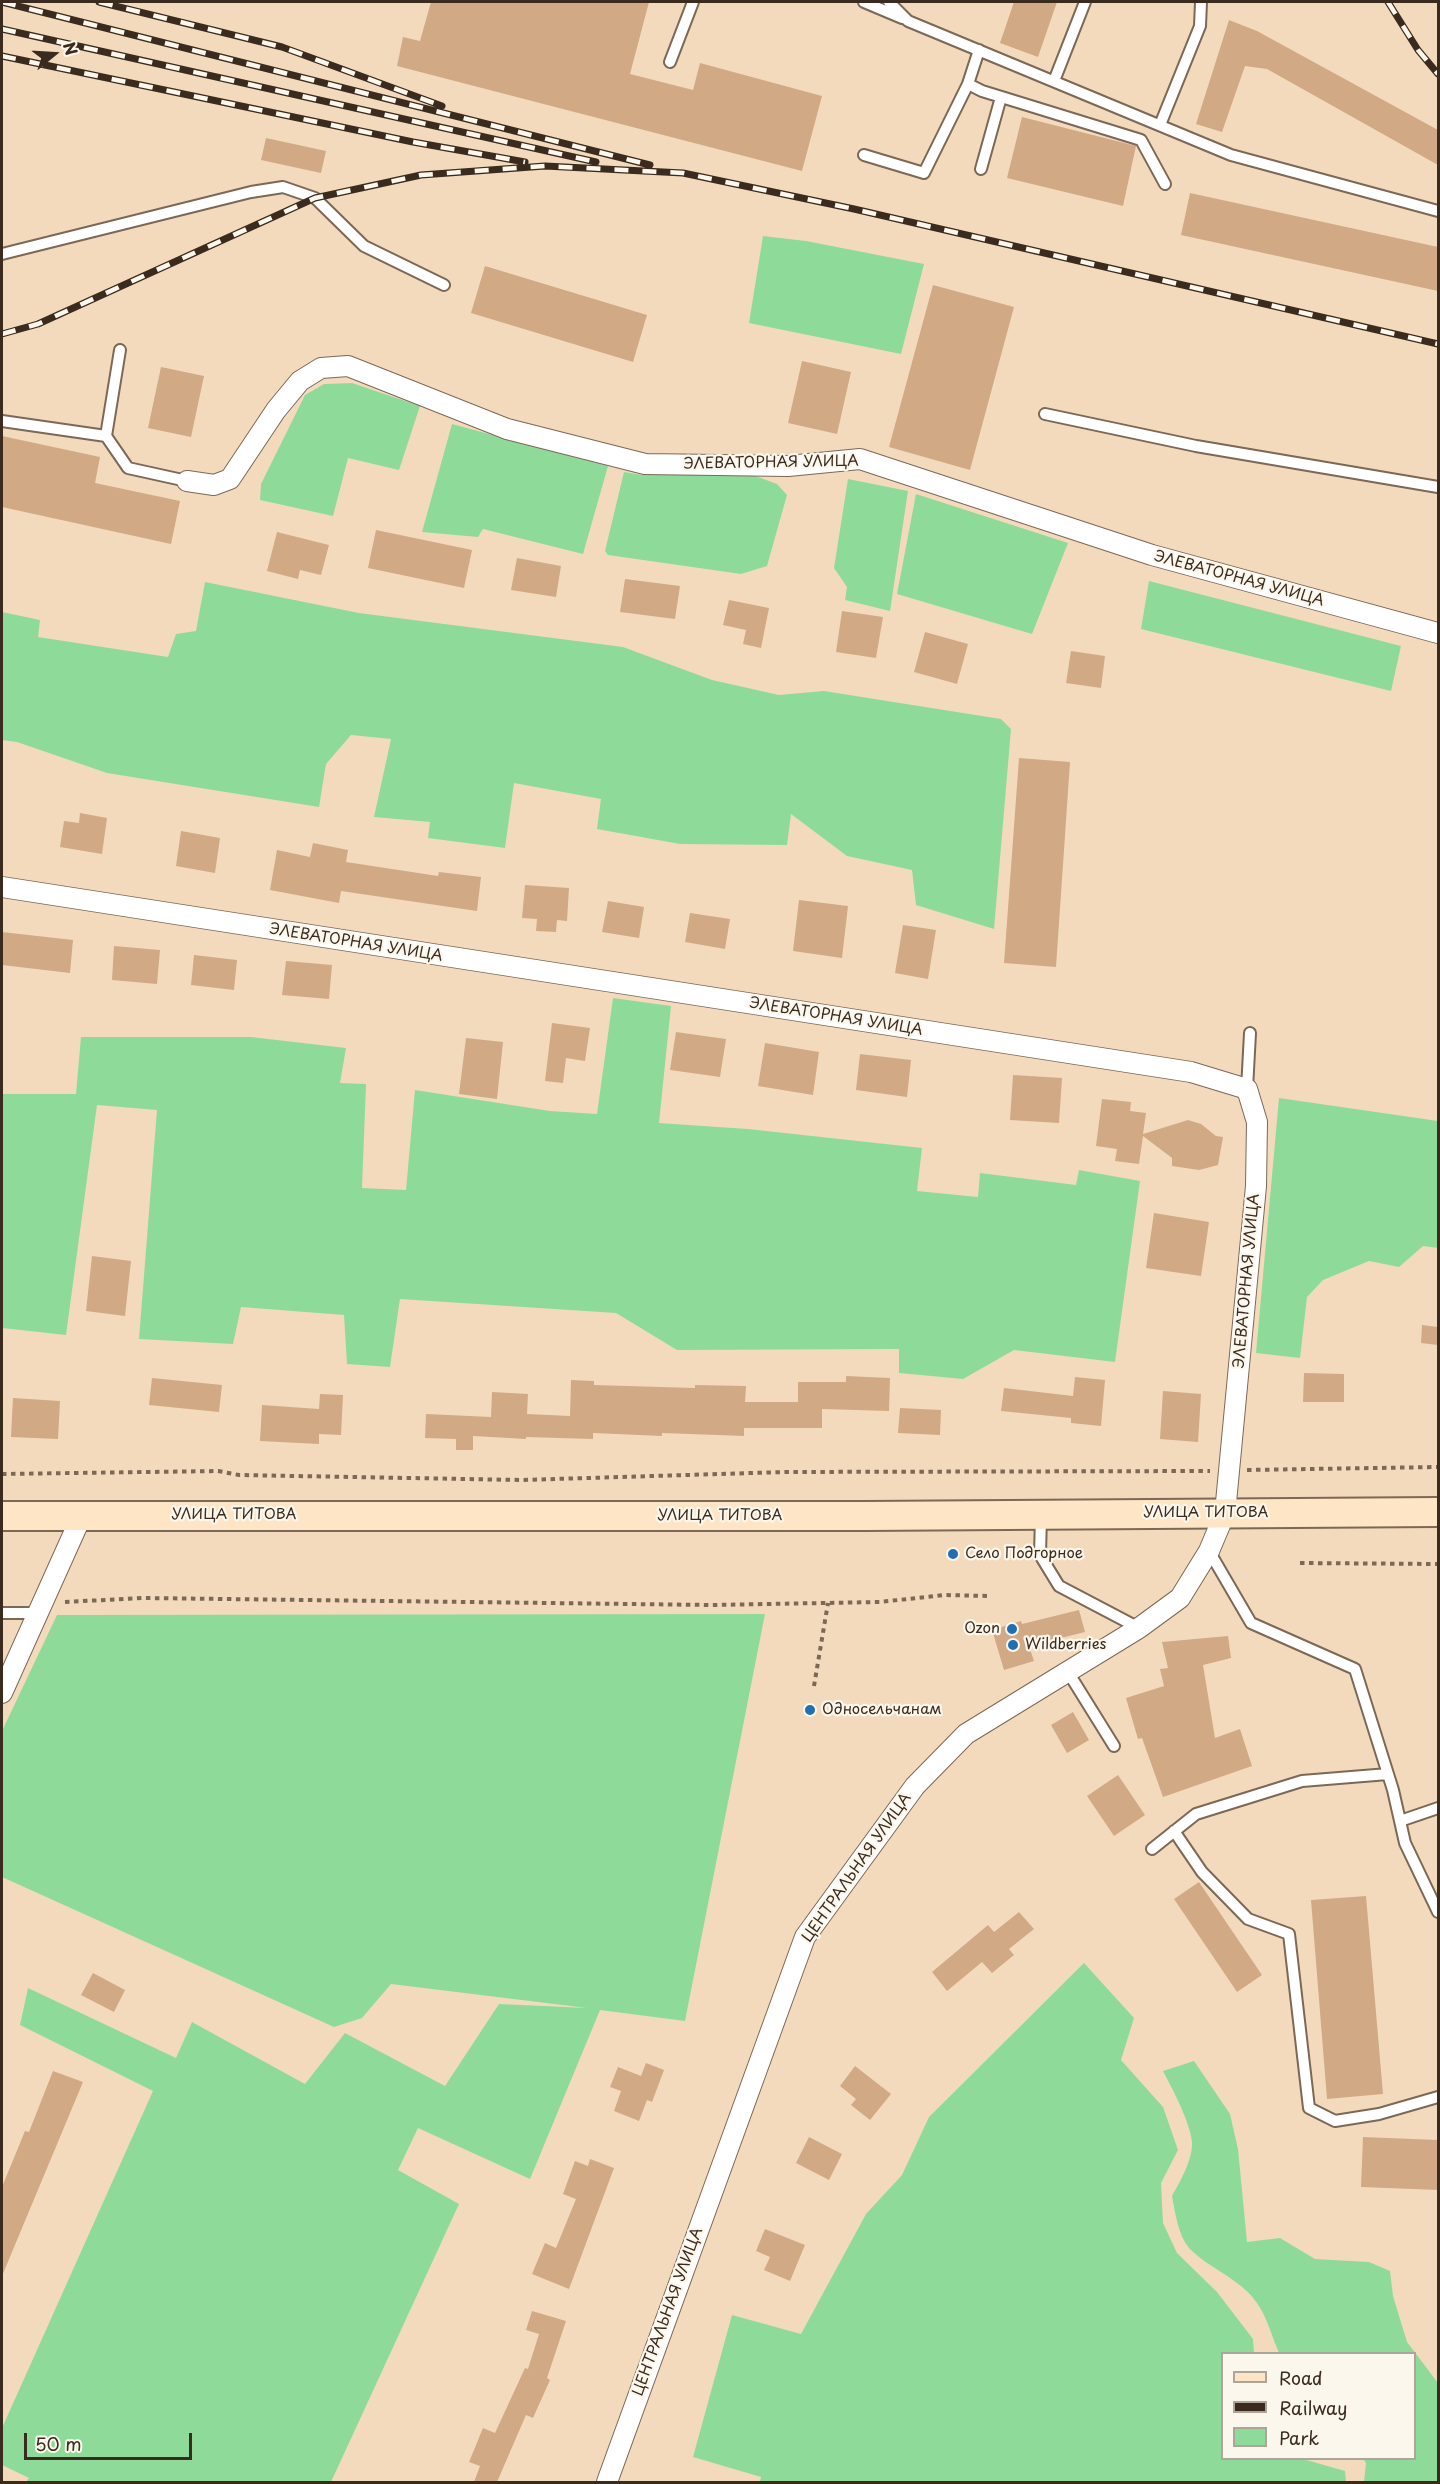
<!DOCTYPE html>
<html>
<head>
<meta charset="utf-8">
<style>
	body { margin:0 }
	#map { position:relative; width:1440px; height:2484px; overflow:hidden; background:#f4dabd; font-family:"Playpen Sans",sans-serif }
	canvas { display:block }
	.frame { position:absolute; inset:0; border:3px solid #3b2a1e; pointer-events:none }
	.legend { position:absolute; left:1221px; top:2352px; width:195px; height:108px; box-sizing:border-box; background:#fbf7ec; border:2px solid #aea59a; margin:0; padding:8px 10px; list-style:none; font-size:18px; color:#3b2a1e }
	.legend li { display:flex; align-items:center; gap:12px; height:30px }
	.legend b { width:30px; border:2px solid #aea59a }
	.north { position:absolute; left:24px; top:24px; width:60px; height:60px; -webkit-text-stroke:4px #fbf7ec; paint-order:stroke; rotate:72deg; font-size:16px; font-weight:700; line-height:24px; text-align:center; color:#3b2a1e }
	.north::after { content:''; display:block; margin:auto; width:21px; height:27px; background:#3b2a1e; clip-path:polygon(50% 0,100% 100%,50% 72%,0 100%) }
	.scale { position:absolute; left:24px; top:2433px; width:168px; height:27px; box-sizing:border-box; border:3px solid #3b2a1e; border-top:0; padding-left:8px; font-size:18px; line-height:21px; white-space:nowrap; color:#3b2a1e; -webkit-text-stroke:4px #fbf7ec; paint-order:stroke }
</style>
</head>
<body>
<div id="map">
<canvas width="1440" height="2484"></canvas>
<div class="frame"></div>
<ul class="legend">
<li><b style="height:8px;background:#fde5c5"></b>Road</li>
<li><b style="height:8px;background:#3b2a1e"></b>Railway</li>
<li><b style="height:16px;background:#8edb99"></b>Park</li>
</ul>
<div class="north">N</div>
<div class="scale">50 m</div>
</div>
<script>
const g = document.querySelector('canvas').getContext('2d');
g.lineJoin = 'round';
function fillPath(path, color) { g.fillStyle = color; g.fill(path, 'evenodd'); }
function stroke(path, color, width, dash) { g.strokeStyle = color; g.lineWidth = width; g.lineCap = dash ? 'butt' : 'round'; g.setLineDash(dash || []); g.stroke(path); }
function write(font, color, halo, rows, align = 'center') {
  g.font = font + ' "Playpen Sans",sans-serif'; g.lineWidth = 4.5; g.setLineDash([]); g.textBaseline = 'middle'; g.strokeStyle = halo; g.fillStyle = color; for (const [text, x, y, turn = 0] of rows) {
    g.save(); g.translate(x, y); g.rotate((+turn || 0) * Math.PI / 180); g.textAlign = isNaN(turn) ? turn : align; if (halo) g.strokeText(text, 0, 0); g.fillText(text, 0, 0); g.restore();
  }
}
fillPath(new Path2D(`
	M763 236 806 241 924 264 901 354 749 323Z
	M352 383 420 406 399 470 348 458 333 516 260 500 261 484 305 395 324 384Z
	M452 424 608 466 583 554 483 529 478 537 422 532Z
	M624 472 642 475 750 474 777 484 787 495 767 566 741 574 608 555 605 551Z
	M848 479 908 491 890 611 845 600 847 587 834 568Z
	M916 494 1068 543 1032 634 897 594Z
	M1149 581 1401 646 1391 691 1141 629Z
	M205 582 359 613 623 647 712 680 779 695 824 691 1001 719 1011 729 994 929 916 905 912 870 847 856 791 814 787 845 680 844 597 829 601 799 514 783 505 848 428 838 430 822 374 817 391 739 351 735 326 764 319 807 107 773 17 742 2 740V612L40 620 38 637 168 657 176 634 196 631Z
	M613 998 671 1006 659 1123 748 1129 922 1148 917 1191 978 1197 980 1173 1076 1185 1079 1170 1140 1181 1115 1362 1014 1350 963 1379 899 1373V1349L677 1350 616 1313 400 1299 390 1367 347 1364 344 1315 241 1307 233 1344 139 1339 157 1110 97 1105 66 1335 2 1328V1094H76L81 1037H251L346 1048 340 1083 366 1084 362 1188 406 1190 415 1090 550 1111 597 1114Z
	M1279 1098 1438 1121V1248L1423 1246 1399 1267 1369 1261 1323 1280 1307 1297 1300 1358 1256 1353Z
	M765 1614 685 2021 600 2010 530 2179 418 2128 398 2170 459 2204 331 2482H26L29 2478 2 2465V2428L153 2091 20 2025 28 1988 176 2058 192 2022 305 2084 345 2033 445 2086 499 2004 587 2008 391 1984 362 2018 334 2027 2 1877V1731L57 1615Z
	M1084 1963 1134 2018 1121 2060 1163 2107 1178 2150 1161 2183 1163 2223 1177 2253 1217 2292 1253 2339 1254 2353 1222 2354V2458L1303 2459 1345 2471 1346 2482H760L761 2477 693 2457 732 2315 801 2334 866 2214 902 2175 929 2117Z
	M1194 2061 1230 2114 1238 2149 1247 2242 1280 2238 1315 2259 1369 2262 1390 2271 1393 2296 1407 2342 1438 2383V2482H1364L1366 2463 1363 2459 1414 2458V2354L1279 2353C1272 2337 1267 2317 1257 2303 1240 2278 1209 2269 1189 2248 1178 2235 1175 2212 1172 2196 1180 2182 1193 2159 1192 2142 1190 2122 1173 2090 1163 2071Z`), '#8edb99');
fillPath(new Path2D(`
	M431 2H649L630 74 693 90 700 63 822 96 802 171 397 66 403 37 420 41Z
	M1014 2H1057L1038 57 1000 43Z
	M1229 20 1257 31 1438 130V165L1267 69 1245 66 1222 132 1196 124Z
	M1022 117 1136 146 1123 206 1007 178Z
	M266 138 326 151 321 173 261 160Z
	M1190 193 1438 247V291L1181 235Z
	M485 266 647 315 633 362 471 313Z
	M933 285 1014 307 970 470 889 447Z
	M802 361 851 372 837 434 788 423Z
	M161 367 204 376 191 437 148 428Z
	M2 436 100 457 95 483 180 501 171 544 2 507Z
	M376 530 472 550 464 588 368 568Z
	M277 532 329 545 321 575 300 570 298 579 267 571Z
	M517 558 561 566 556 597 511 590Z
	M625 579 680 586 675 619 620 612Z
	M729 600 769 608 761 648 743 644 746 630 723 625Z
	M842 611 883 617 876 658 836 652Z
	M925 632 968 644 957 684 914 672Z
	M1071 651 1105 656 1101 688 1066 683Z
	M1019 758 1070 762 1056 967 1004 963Z
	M80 813 107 818 102 854 60 847 64 821 79 823Z
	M181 831 220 838 215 873 176 866Z
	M313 843 348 850 346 862 438 876 439 872 481 877 477 911 341 891 339 903 270 890 277 850 310 857Z
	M525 885 569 888 567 921 557 920 556 932 536 931 537 919 522 918Z
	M799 900 848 906 842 958 793 951Z
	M608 901 644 907 639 938 602 932Z
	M690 913 730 919 725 949 685 942Z
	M903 925 936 930 928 979 895 973Z
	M2 932 73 940 70 973 2 965Z
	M114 946 160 950 157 984 112 980Z
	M194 955 237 960 234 990 191 985Z
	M286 961 332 965 329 999 282 995Z
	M552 1023 590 1028 585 1061 566 1058 563 1083 545 1081Z
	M676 1032 726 1039 720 1077 670 1070Z
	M466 1038 503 1042 497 1099 459 1094Z
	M765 1043 819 1052 813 1095 758 1086Z
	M860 1054 911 1060 907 1097 856 1090Z
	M1013 1075 1062 1078 1059 1123 1010 1120Z
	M1102 1099 1131 1102 1130 1111 1146 1113 1143 1134 1188 1120 1201 1124 1216 1136 1223 1137 1218 1165 1199 1170 1172 1166V1158L1143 1136 1139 1164 1115 1161 1117 1149 1096 1146Z
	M1154 1213 1209 1222 1201 1276 1146 1268Z
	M92 1256 131 1261 125 1316 86 1311Z
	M1422 1325 1438 1327V1345L1421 1343Z
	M1304 1373 1344 1374V1402H1303Z
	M846 1376 890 1378 889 1411 822 1409V1428H744V1436L662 1433V1436L593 1433V1439L526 1437V1439L473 1436V1450H456V1439L425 1438 426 1414 491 1417 492 1392 528 1394 527 1414 570 1416 571 1380 594 1381V1385L695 1388V1385L746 1386 745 1402H798V1382H846Z
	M1075 1377 1105 1380 1101 1426 1071 1423V1418L1001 1411 1004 1388 1073 1396Z
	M152 1378 222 1385 219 1412 149 1405Z
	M1163 1391 1201 1394 1198 1442 1160 1439Z
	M320 1394 343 1395 341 1435 319 1434V1444L260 1441 262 1405 319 1409Z
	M13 1398 60 1401 58 1439 11 1437Z
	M900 1408 941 1410 940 1435 898 1433Z
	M1079 1610 1085 1632 1029 1646 1034 1661 1004 1670 992 1630 1021 1621 1022 1624Z
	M1228 1636 1231 1658 1203 1665 1215 1738 1240 1729 1252 1766 1163 1797 1142 1738 1138 1739 1126 1698 1164 1686 1160 1669 1168 1668 1162 1642Z
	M1073 1712 1089 1740 1067 1753 1051 1725Z
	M1118 1775 1145 1815 1114 1836 1087 1796Z
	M1199 1882 1262 1975 1237 1992 1174 1899Z
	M1366 1896 1383 2094 1327 2099 1311 1900Z
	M1019 1912 1034 1929 1009 1949 1014 1955 992 1973 982 1962 947 1991 932 1972 988 1925 994 1932Z
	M93 1973 125 1990 114 2012 81 1995Z
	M646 2063 664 2070 652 2102 647 2100 639 2121 614 2111 621 2091 610 2087 618 2067 641 2076Z
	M855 2066 891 2094 870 2120 851 2105 856 2099 840 2086Z
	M53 2071 83 2082 2 2276V2187L25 2131 29 2132Z
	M809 2137 842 2154 829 2180 796 2163Z
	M1363 2137 1438 2140V2190L1361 2187Z
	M590 2159 614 2168 569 2289 532 2274 545 2243 556 2248 576 2199 563 2194 575 2161 588 2166Z
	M765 2229 805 2245 790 2281 764 2270 770 2257 756 2251Z
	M532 2311 566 2321 547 2378 550 2380 533 2418 526 2415 497 2482H474L480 2466 469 2462 483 2428 495 2433 525 2368 528 2369 539 2334 526 2330Z`), '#d1a985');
const lane = new Path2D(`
	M864 2 902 18
	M889 2 908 21 1231 155 1438 211
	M979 50 968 84 982 91 1141 140 1165 184
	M670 62 693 2
	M1054 81 1085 2
	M1160 125 1200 26 1201 2
	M864 155 924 173 968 84
	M981 169 1001 97
	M2 254 251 192 283 187 315 198 364 246 444 285
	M1045 414 1196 446 1438 487
	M2 421 106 436 128 468 187 481
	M106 436 120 350
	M1247 1089 1250 1033
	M1041 1515 1040 1555 1059 1586 1139 1628
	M1209 1551 1251 1623 1355 1669 1393 1790 1405 1843 1438 1912
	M2 1613H38
	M1068 1672 1114 1746
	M1400 1821 1438 1808
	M1174 1831 1202 1872 1248 1919 1289 1934 1309 2108 1335 2121 1379 2114 1438 2097
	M1152 1849 1196 1814 1302 1781 1388 1774`);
const street = new Path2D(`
	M187 481 214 485 230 479 276 410 300 381 321 368 348 366 507 429 645 464 788 466 860 459 1152 555 1438 633
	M2 887 1191 1072 1247 1089 1257 1122 1256 1186 1225 1513 1209 1551 1180 1598 1139 1628 966 1734 915 1786 805 1937 607 2482
	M2 1693 82 1515`);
const secondary = new Path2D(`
	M2 1516H865L1438 1512`);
stroke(lane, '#7c6856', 14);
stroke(street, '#7c6856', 22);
stroke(secondary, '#7c6856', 32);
stroke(new Path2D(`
	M1247 1470 1438 1467
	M2 1474 218 1471 239 1475 522 1480 785 1472 1210 1471
	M1300 1563 1438 1564
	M65 1602 143 1598 711 1605 880 1602 944 1595 988 1596
	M814 1686 828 1603`), '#7c6856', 4, [4.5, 4.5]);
stroke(lane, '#fff', 10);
stroke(street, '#fff', 20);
stroke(secondary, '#fde5c5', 28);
const rail = new Path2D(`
	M2 2 650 165
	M99 2 282 47 442 106
	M1388 2 1418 50 1438 74
	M2 29 596 162
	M2 56 413 142 525 162
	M2 334 38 324 315 198 421 175 545 166 683 173 854 209 1438 344`);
stroke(rail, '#3b2a1e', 7);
stroke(rail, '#fbf7ec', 4.5, [14]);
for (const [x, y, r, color] of [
	[953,1554,6,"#1f6fb2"],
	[1012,1629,6,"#1f6fb2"],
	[1013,1645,6,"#1f6fb2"],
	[810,1710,6,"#1f6fb2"]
]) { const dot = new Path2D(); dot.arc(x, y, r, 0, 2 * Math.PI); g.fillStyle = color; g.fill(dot); stroke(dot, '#fbf7ec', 2); }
write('15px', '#3b2a1e', '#fbf7ec', [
	["ЭЛЕВАТОРНАЯ УЛИЦА",771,463,-1],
	["ЭЛЕВАТОРНАЯ УЛИЦА",1239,579,15],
	["ЭЛЕВАТОРНАЯ УЛИЦА",356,943,9],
	["ЭЛЕВАТОРНАЯ УЛИЦА",836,1017,9],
	["ЭЛЕВАТОРНАЯ УЛИЦА",1247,1281,-85],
	["УЛИЦА ТИТОВА",1206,1513],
	["УЛИЦА ТИТОВА",234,1515],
	["УЛИЦА ТИТОВА",720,1516],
	["ЦЕНТРАЛЬНАЯ УЛИЦА",857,1868,-55],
	["ЦЕНТРАЛЬНАЯ УЛИЦА",668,2312,-70]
]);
write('15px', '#3b2a1e', '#fbf7ec', [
	["Село Подгорное",965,1554],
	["Ozon",1000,1629,"right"],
	["Wildberries",1025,1645],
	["Односельчанам",822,1710]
], 'left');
</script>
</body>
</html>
